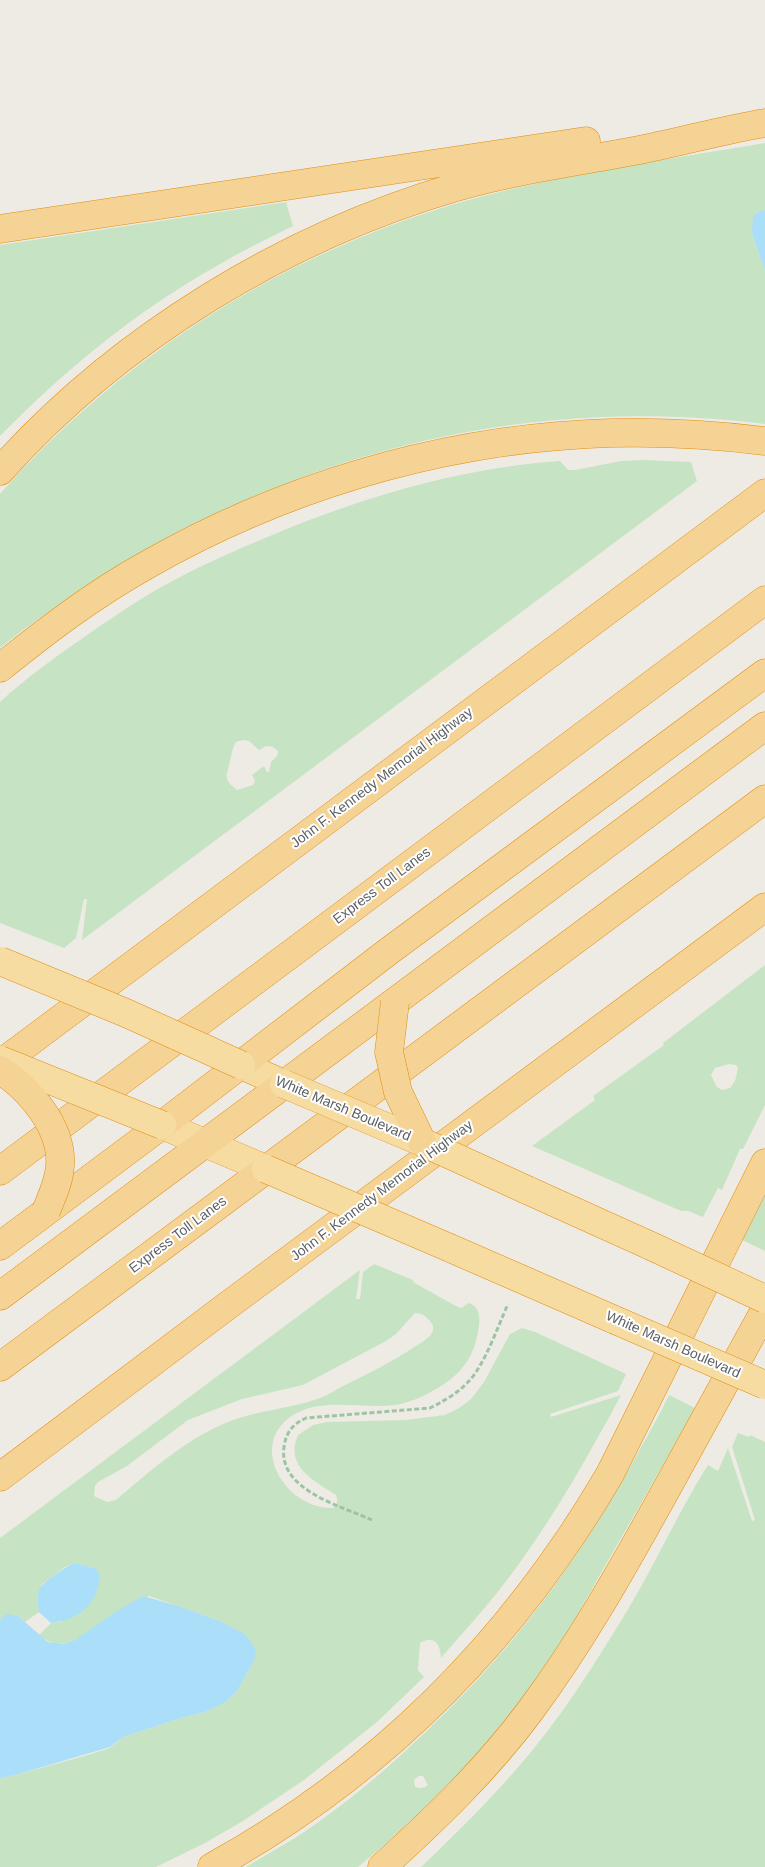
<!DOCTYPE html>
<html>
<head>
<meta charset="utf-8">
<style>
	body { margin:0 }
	canvas { display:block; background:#eeebe5 }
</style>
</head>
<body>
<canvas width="765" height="1867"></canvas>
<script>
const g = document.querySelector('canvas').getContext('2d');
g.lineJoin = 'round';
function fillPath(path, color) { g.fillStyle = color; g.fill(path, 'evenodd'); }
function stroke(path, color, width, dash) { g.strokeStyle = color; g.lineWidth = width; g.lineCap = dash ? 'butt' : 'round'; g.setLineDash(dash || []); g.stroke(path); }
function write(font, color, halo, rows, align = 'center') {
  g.font = font + ' Helvetica,sans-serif'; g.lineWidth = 4; g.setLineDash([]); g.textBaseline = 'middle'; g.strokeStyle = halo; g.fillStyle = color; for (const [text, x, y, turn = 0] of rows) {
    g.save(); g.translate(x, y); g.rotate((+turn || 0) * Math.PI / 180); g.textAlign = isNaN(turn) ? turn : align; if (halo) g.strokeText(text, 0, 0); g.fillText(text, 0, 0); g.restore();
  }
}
fillPath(new Path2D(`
	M765 143V210L760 211 752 233 765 271V424C484 389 221 475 0 648V494C126 352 292 248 476 198 570 173 669 159 765 143Z
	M286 202 293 226C267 239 240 252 215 267 135 312 64 371 0 436V245Z
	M644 460 691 462 697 481 82 940 87 899H84L76 938 64 948 0 923V702C27 677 57 656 87 635 106 622 126 608 146 596 182 574 220 557 258 541 353 500 456 468 560 461L568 470H575L621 461ZM243 740 249 741 259 750 266 746 273 747 278 751 277 756 271 762 269 772H267L264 766 252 775 255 781 253 785 237 790C222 778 227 776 230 761 232 753 232 749 236 742Z
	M765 965V1105L743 1149H740L722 1190 718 1188 703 1217 688 1211H681L532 1146 595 1100 593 1096 664 1045 663 1043ZM729 1064 736 1065 738 1068 735 1081 730 1088 722 1090 717 1087 711 1075 715 1068Z
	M765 1194V1251L742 1240Z
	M374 1264 413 1280V1282L454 1305 461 1308 469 1303C482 1308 480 1321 478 1332 474 1355 463 1372 444 1384 429 1394 413 1402 395 1405 364 1409 330 1399 301 1411 243 1437 282 1509 333 1508 338 1504 338 1501 336 1495 314 1481 284 1466 298 1435L313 1425 327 1422 406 1420 445 1415 459 1408 471 1399 484 1382 510 1334 522 1328 535 1332 626 1374 618 1391 550 1414 551 1417 621 1395C589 1455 556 1513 516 1568 493 1600 466 1629 441 1658 440 1645 436 1634 420 1643L418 1670 424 1677 377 1722 304 1780 243 1821 205 1843 156 1867H0V1778L15 1775 81 1757 110 1748 123 1737 181 1718 205 1712 224 1703 237 1691 254 1661 217 1620 149 1596 75 1640C60 1646 52 1645 39 1635L51 1623 61 1622 95 1568 74 1563 65 1567 42 1584 38 1601 39 1612 25 1622 18 1616 7 1615 0 1619V1538L360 1270 356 1299H360L363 1272ZM415 1313C421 1313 424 1315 428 1319 441 1331 427 1339 416 1346 393 1361 368 1374 343 1386 335 1390 328 1395 320 1398 290 1409 257 1410 228 1422 186 1439 150 1471 116 1500L107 1502 94 1496 95 1486 98 1482 127 1466 188 1420 242 1399 303 1385 386 1341 396 1334Z
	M669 1395 695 1408C667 1458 638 1509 609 1559 588 1596 568 1633 543 1669 494 1742 426 1811 358 1867H246C262 1857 279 1848 295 1838 338 1810 378 1777 416 1741 511 1653 579 1562 640 1449 650 1431 660 1414 669 1395ZM419 1776H423L428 1785C425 1788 420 1789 415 1787L414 1780Z
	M738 1433 749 1437 750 1435 765 1442V1867H421C459 1831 497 1793 531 1752 567 1708 598 1659 627 1611 656 1563 678 1512 708 1465L718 1471 728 1448 752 1521 755 1520 732 1447Z`), '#c6e4c3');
fillPath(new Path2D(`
	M765 210V271L752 233 753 216 760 211Z
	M74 1563 95 1568 100 1574C98 1604 80 1620 51 1623L39 1612C37 1592 36 1588 53 1576 60 1571 66 1567 74 1563Z
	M143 1596 178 1606 217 1620 243 1633 249 1639 256 1650 254 1661 237 1691 224 1703 205 1712 181 1718 123 1737 110 1747 15 1775 0 1778V1619L7 1614 18 1616 48 1642 63 1644 75 1640 117 1611Z`), '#aadef9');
const trunk = new Path2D(`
	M241 1065 284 1084
	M162 1125 266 1169
	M527 1190 651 1246
	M450 1248 615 1320`);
const motorway = new Path2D(`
	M0 229 586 141
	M0 471C119 338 285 237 456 187 515 170 575 162 634 151 678 143 721 130 765 123
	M0 668C46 631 93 595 145 566 279 489 433 442 588 434 647 431 706 434 765 441
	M0 1064 765 493
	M0 1171 765 600
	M0 1246 162 1125 389 951 765 673
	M0 1296 765 726
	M0 1367 765 799
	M0 1477 227 1306 765 907
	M212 1867C382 1773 512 1642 610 1474L765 1163
	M382 1867C435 1819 487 1769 530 1711 580 1644 621 1571 661 1499 696 1436 730 1373 765 1310`);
stroke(trunk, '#e38c10', 29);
stroke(motorway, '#e38c10', 29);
stroke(new Path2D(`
	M372 1520C341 1506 278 1490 284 1447 286 1432 293 1424 306 1418L430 1408C444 1401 458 1393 469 1381 485 1364 498 1326 508 1304`), '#9dc5a4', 3, [5, 2.5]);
stroke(trunk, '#f7dca2', 28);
stroke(motorway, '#f5d394', 28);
const trunkBridge = new Path2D(`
	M0 961 126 1013 241 1065
	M0 1060 162 1125
	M284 1084 422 1142 527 1190
	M266 1169 450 1248
	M651 1246 765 1299
	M615 1320 765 1385`);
const motorwayBridge = new Path2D(`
	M395 1002 389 1052 398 1092 422 1142
	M0 1070C30 1089 63 1128 60 1166 59 1182 52 1196 46 1211`);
stroke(trunkBridge, '#e38c10', 29, []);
stroke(motorwayBridge, '#e38c10', 29, []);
stroke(trunkBridge, '#f7dca2', 28);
stroke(motorwayBridge, '#f5d394', 28);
write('14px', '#5d6164', '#fff', [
	["John F. Kennedy Memorial Highway",382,778,-37],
	["Express Toll Lanes",382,886,-37],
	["White Marsh Boulevard",343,1109,23],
	["John F. Kennedy Memorial Highway",382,1191,-37],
	["Express Toll Lanes",178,1235,-37],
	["White Marsh Boulevard",673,1345,24]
]);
</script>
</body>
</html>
